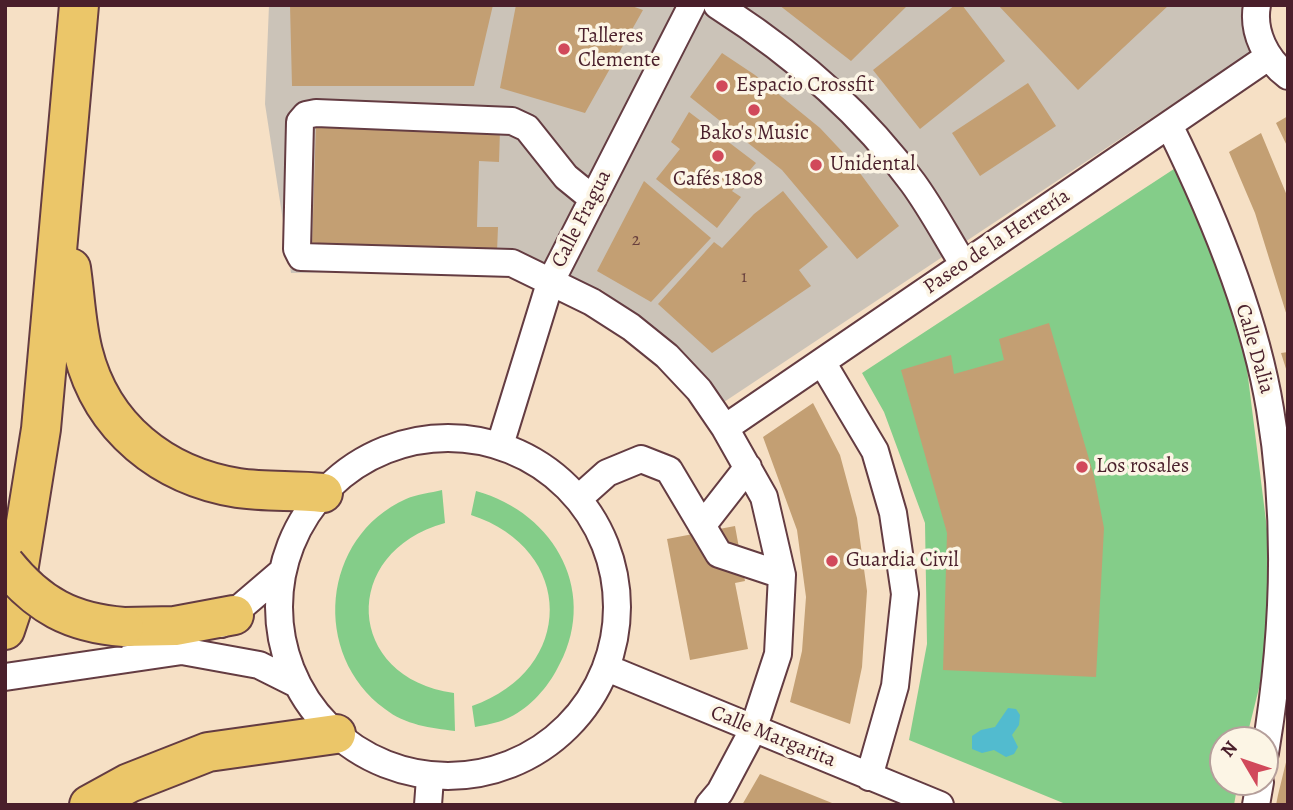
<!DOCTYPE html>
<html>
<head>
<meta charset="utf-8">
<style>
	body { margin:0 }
	#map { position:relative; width:1293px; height:810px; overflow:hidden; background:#f6e0c5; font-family:Alegreya,serif }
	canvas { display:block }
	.frame { position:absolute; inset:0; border:7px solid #4a1f2b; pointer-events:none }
	.north { position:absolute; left:1209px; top:726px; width:70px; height:70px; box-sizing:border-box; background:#fcf5e5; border:2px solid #b59f9b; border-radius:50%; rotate:309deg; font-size:19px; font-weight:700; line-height:28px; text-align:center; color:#4a1f2b }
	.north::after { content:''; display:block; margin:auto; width:24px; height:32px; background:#d1495b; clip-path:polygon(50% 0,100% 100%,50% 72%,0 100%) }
</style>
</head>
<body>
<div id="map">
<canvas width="1293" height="810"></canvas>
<div class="frame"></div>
<div class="north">N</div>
</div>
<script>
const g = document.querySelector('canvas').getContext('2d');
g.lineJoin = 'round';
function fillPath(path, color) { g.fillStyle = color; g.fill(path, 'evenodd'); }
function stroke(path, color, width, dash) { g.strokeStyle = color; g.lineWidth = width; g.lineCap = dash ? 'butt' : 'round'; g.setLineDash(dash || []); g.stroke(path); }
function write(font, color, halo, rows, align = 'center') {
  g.font = font + ' Alegreya,serif'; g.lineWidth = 7; g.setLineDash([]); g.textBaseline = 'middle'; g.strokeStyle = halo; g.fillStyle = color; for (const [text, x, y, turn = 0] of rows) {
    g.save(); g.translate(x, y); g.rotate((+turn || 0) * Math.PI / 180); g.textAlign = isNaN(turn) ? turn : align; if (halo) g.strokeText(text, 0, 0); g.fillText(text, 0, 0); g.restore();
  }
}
fillPath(new Path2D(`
	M269 5H1250L1247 17 1251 52 724 402 683 352 602 290 518 269 291 273 265 104Z`), '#cbc3b8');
fillPath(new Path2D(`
	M1177 167 1223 275 1245 353 1274 585 1261 680 1246 740H1223V782H1238L1234 805H1068L909 740 927 644 925 523 884 412 862 373Z
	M442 490 445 523C339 552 345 678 454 693L455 731C431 728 405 725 385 709 311 655 321 537 406 499 417 494 431 493 442 490Z
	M476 491C556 513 601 595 556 671 545 691 527 710 506 719 497 723 485 725 475 727L472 706C576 670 576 549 471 515Z`), '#84cd89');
fillPath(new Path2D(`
	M1008 708 1016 709 1020 715 1019 725 1012 735 1018 747 1014 754 1006 757 994 750 982 753 972 749V736L981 730 995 727Z`), '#52bbcf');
fillPath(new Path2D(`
	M290 5H493L474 86H292Z
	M516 5H629L643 10 585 113 500 88Z
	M779 5H908L851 61Z
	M955 5H962L1005 61 920 129 873 70Z
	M998 5H1169L1078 90Z
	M722 53 755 75 820 128 851 161 899 226 857 259 782 170 690 97Z
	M1028 83 1056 126 980 176 952 133Z
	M689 112 756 163 732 191 741 197 717 228 656 179 680 149 671 142Z
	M1288 116V148L1276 123Z
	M316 125 500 130 499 162 479 161 477 227H498L497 252 312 247Z
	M1261 133 1288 198 1287 316 1255 213 1229 152Z
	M644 181 711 238 651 302 597 271Z
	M783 191 828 247 799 270 811 286 712 353 658 304 714 242 722 248 754 214Z
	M1049 323 1094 476 1104 528 1096 677 943 670 947 533 901 370 951 355 954 374 1004 360 999 339Z
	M1288 352V371L1287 372 1281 353Z
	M813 403 840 455 857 518 867 591 862 667 850 724 790 702 802 651 806 597 797 530 763 437Z
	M735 526 745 581 735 583 748 649 690 660 667 539Z
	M1287 758 1288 805H1276L1278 795Z
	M760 774 837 805H742Z`), '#c39f73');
const minor = new Path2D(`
	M717 5C792 53 860 110 913 183 932 209 947 238 964 265
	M1257 5C1252 32 1266 60 1288 76
	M1169 125C1212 212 1254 312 1270 409 1289 522 1284 640 1265 753
	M593 199 566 177 527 128 512 121 316 113 306 115 300 122 297 249 301 257 512 263 592 302 631 327 667 356 699 390 725 428 764 497 782 575 778 654 753 730 720 792 709 805
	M822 362 875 451 893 513 905 594 895 686 869 777
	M725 428 1268 57
	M279 607a169 169 0 1 1 338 0a169 169 0 1 1-338 0Z
	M500 445 550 283 692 5
	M579 498 607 473 641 459 669 470 719 554 782 575
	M702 526 748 467
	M221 624 283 571
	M607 668 940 805
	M5 677 182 651 259 665 297 684
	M428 805 430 778
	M1256 805 1260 782`);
const highway = new Path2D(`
	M71 268C75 295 76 325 83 352 102 428 163 476 238 488 265 492 295 490 323 493
	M124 627 175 626 234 615
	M5 630 12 609 41 429 79 5
	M89 805 129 783 208 752 336 734`);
stroke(minor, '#643c42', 30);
stroke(highway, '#643c42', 42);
stroke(minor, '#fff', 26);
stroke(highway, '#ebc669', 38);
const highwayBridge = new Path2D(`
	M5 564C38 605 71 623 124 627`);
stroke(highwayBridge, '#643c42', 42, []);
stroke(highwayBridge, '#ebc669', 38);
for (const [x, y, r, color] of [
	[564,49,7,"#d1495b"],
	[722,86,7,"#d1495b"],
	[754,110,7,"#d1495b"],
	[718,156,7,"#d1495b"],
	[816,165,7,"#d1495b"],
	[1082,467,7,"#d1495b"],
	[832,561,7,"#d1495b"]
]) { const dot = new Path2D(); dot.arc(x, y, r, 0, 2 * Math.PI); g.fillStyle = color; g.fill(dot); stroke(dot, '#fcf5e5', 2.5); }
write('18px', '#683f3d', null, [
	["2",636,241],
	["1",744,278]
]);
write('21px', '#4a1f2b', '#fcf5e5', [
	["Talleres",578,37],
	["Clemente",578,61],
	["Espacio Crossfit",736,86],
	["Bako's Music",754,134,"center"],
	["Unidental",830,165],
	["Cafés 1808",718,180,"center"],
	["Los rosales",1096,467],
	["Guardia Civil",846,561]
], 'left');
write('21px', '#4a1f2b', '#fcf5e5', [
	["Calle Fragua",582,219,-63],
	["Paseo de la Herrería",997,242,-34],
	["Calle Dalia",1254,349,74],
	["Calle Margarita",773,737,22]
]);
</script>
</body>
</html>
